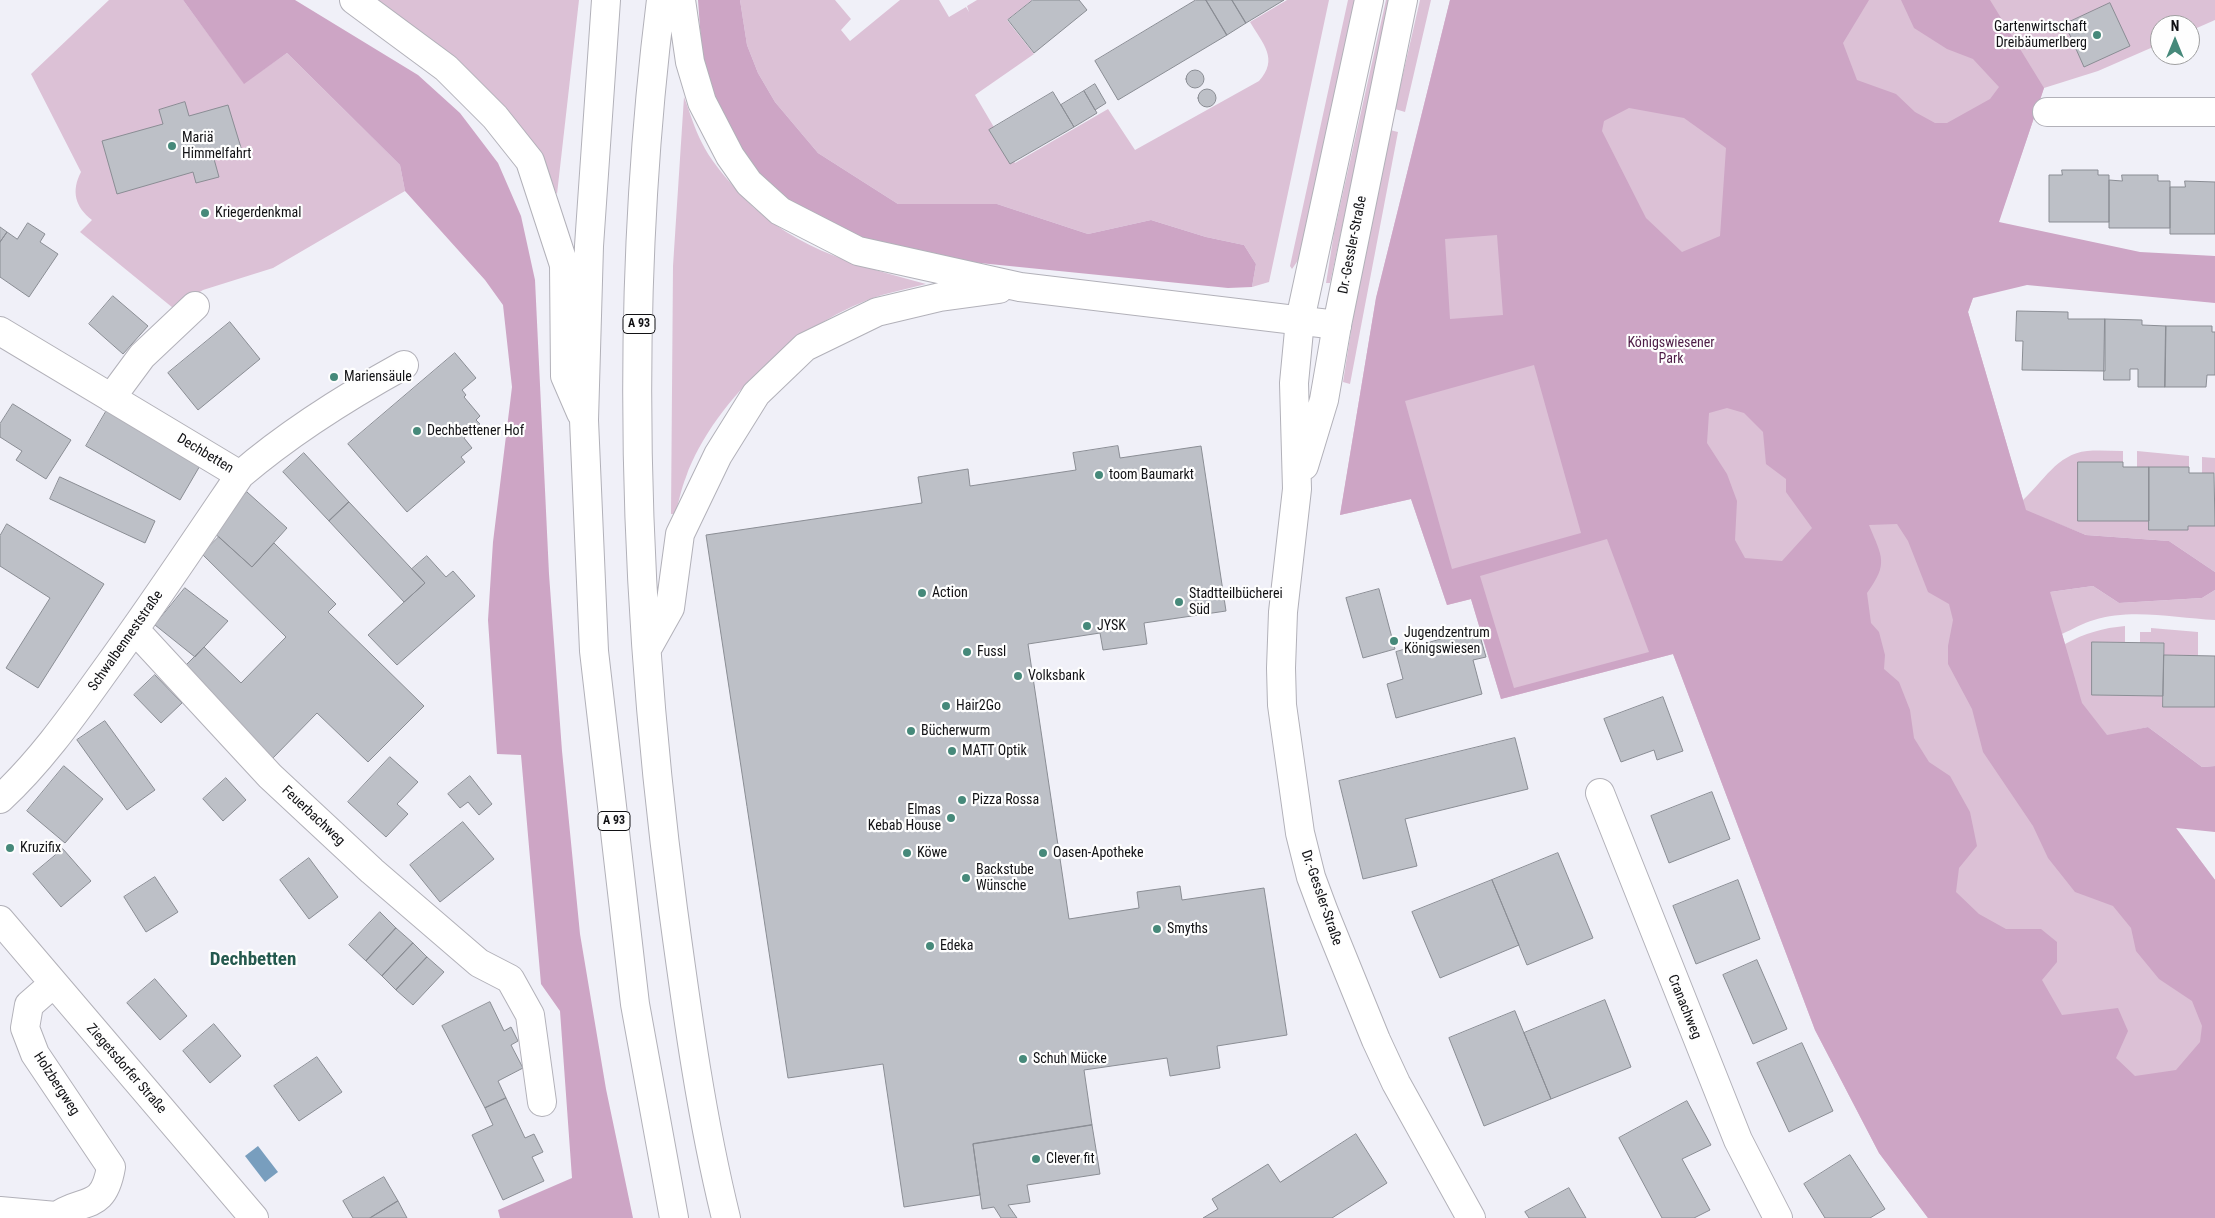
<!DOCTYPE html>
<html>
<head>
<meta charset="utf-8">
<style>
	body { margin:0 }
	#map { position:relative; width:2215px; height:1218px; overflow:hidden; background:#f0f0f8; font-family:"Roboto Condensed",sans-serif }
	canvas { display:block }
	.north { position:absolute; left:2150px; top:15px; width:50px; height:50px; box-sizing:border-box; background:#fefefe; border:1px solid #9f9fa0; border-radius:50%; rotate:0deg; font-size:14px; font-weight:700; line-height:20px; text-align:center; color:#111114 }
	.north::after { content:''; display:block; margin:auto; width:18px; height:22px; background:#46897a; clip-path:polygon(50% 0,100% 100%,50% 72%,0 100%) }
</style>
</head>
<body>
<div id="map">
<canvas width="2215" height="1218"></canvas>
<div class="north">N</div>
</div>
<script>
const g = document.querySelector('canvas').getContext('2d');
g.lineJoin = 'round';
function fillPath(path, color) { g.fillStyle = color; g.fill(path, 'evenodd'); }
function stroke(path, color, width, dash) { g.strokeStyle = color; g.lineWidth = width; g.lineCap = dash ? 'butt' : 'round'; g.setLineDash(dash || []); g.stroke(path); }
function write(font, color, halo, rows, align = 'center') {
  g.font = font + ' "Roboto Condensed",sans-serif'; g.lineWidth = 4.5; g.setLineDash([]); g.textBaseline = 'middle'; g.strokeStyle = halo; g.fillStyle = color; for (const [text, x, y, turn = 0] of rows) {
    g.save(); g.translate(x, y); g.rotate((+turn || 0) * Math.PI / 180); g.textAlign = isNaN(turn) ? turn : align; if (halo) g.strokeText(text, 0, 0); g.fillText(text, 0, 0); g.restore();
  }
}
fillPath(new Path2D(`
	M109 0H183L244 83 287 53 400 165 405 191 273 268 203 290 173 308 80 232 92 220C75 207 71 191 81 172L31 74Z
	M371 0H579L557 194 533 151Z
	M740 0H835L851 19 841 30 850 41 900 0H939L949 17 966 7 969 12 967 6 977 0H1032L1007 20 1034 54 975 95 1015 163 1108 109 1135 150 1259 81C1279 59 1263 44 1250 22L1287 0H1329L1269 282 1252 287 1256 264 1244 245 1206 237 1151 220 1088 234 997 204H898L818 153 775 102 758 73 747 45Z
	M1348 0H1357L1301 256 1292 269 1290 266Z
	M1386 0H1391L1330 283H1326L1334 233Z
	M1420 0H1431L1405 112 1395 109Z
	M1450 0H2215V20L2190 31V25H2160V44L2098 71 2044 88 1968 312 2023 500C2043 482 2057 454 2087 451 2099 450 2111 451 2123 451V462H2078V521H2149L2150 530H2188V526H2215V572L2169 541 2086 535 2026 511 2050 592 2093 586 2119 603 2202 598 2215 590V620C2177 618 2131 608 2094 620 2083 623 2073 629 2062 634L2065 644C2085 633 2103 628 2125 626V642H2092V695L2163 696 2164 707H2215V766L2202 767 2148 727 2107 736 2215 880V1218H1928L1879 1153 1815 1030 1673 654 1501 699 1471 599 1447 605 1411 499 1340 515 1376 298Z
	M684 97C690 112 694 128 702 143 709 158 722 173 733 186 785 247 852 264 926 284 911 288 896 291 882 295 802 320 715 398 686 477 681 489 679 502 675 514H671L673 266Z
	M1390 130 1398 132 1350 384 1343 382 1357 293Z
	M2137 451 2189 456V467H2137Z
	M2202 457 2215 458V473H2202Z
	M2151 628 2198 632V656L2164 655V643L2140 642V632H2151Z`), '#dcc1d6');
fillPath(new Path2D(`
	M183 0H295L418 75 460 113 498 163 521 216 535 280 549 574 562 751 580 934 606 1089 633 1218H500L498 1210 572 1178 560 1011 541 984 521 755 497 754 488 620 493 542 512 387 503 305 485 280 405 191 400 165 287 53 244 84Z
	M698 0H740L747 45 758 73 775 102 818 153 898 204H997L1088 234 1151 220 1206 237 1244 245 1256 264 1252 287 1228 288 920 257 865 244 787 203 756 175 737 149 714 97 702 57Z
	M1450 0H1869L1843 43 1857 80 1896 94 1915 112 1935 123H1947L1990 99 1999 87 1973 59 1947 49 1914 28 1901 0H1990L2044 88 1999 222 2140 252 2215 256V303L2027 285 1973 298 1968 312 2026 510 2086 535 2169 541 2215 572V590L2202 598 2119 603 2093 586 2050 592 2082 703 2107 735 2148 727 2202 767 2215 766V832L2176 828 2215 880V1218H1928L1879 1153 1815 1030 1673 654 1501 699 1471 599 1447 605 1411 499 1340 515 1376 298ZM1629 108 1684 118 1726 148 1720 236 1682 252 1646 218 1602 131 1604 121ZM1497 235 1503 315 1450 319 1445 239ZM1534 365 1581 533 1452 569 1405 401ZM1727 408 1744 413 1763 432 1766 464 1786 479V492L1812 528 1782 561 1745 558 1735 540 1737 501 1727 474 1707 443 1709 413ZM1897 524 1908 541 1928 592 1949 604 1953 620 1948 646V664L1972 709 1983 752 2033 826 2048 858 2075 892 2113 906 2131 928 2136 951 2159 979 2192 1001 2202 1026 2200 1042 2176 1070 2135 1076 2116 1058 2128 1031 2118 1008 2062 1015 2042 980 2057 962V942L2041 929H2006L1979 914 1956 892 1959 868 1977 846 1970 812 1950 776 1929 762 1914 738 1910 710 1899 682 1884 669 1885 655 1879 632 1871 623 1867 593C1889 563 1882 557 1869 525ZM1607 539 1649 652 1514 688 1480 576Z`), '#cda5c5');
fillPath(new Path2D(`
	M258 1146 278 1172 265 1182 245 1156Z`), '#789ebe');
const building = new Path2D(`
	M1033 0H1079L1087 10 1034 53 1008 20Z
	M1196 0H1206L1227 35 1118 100 1095 61Z
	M1206 0H1232L1246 23 1227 35Z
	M1232 0H1284L1246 23Z
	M2110 3 2130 46 2084 67 2065 24Z
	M1186 79a9 9 0 1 1 18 0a9 9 0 1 1-18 0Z
	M1095 84 1106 103 1095 110 1084 91Z
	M1198 98a9 9 0 1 1 18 0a9 9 0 1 1-18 0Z
	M1084 91 1097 113 1074 127 1061 105Z
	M1053 92 1074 127 1010 164 989 130Z
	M185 102 189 116 228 105 242 151 214 159 219 177 196 183 193 172 117 194 102 141 163 124 159 110Z
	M2062 170H2098V175H2109V222H2049V175H2062Z
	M2122 175H2158V181H2170V228H2109V180L2122 181Z
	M2185 181 2215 182V234H2170V187H2185Z
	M28 223 45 234 40 242 58 254 29 297 0 277V242L7 232 17 239Z
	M0 227 7 232 0 242Z
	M113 296 148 326 123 354 89 324Z
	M2017 311 2068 312V319H2105V371L2022 370 2023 341H2016Z
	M2105 319 2142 320V325L2166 326 2165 387H2138V369H2130V380H2104Z
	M230 322 260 359 198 410 168 373Z
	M2166 326H2212V332H2215V375H2207L2206 387H2165Z
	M455 353 476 378 462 390 466 395 464 397 480 416 476 420 480 424 464 438 472 448 461 457 465 462 407 512 348 444Z
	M13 404 71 440 46 479 16 460 22 451 0 437V424Z
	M107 410 201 464 180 500 86 446Z
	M1118 446 1120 458 1201 446 1226 611 1144 623 1147 644 1103 650 1100 633 1028 644 1069 919 1139 908 1137 892 1180 886 1182 900 1264 888 1287 1035 1217 1046 1220 1068 1170 1076 1167 1058 1084 1070 1092 1125 973 1144 980 1195 904 1207 883 1064 788 1078 706 535 922 503 918 477 968 469 970 486 1076 470 1073 453Z
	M304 453 349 502 329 521 283 472Z
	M2078 462H2123V467H2149V521H2078Z
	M2149 467H2189V473H2214L2215 526H2188V530H2149Z
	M60 477 155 521 145 543 50 499Z
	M247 492 287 528 252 567 212 531Z
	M349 502 425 583 404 602 329 521Z
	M7 524 104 584 38 688 6 668 50 598 0 566V536Z
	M219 537 252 567 274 543 336 604 328 612 424 706 368 762 317 713 271 760 180 671 204 647 241 683 286 637 202 554Z
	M427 556 446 577 453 571 475 596 397 665 368 635 425 583 412 569Z
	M185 588 228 621 195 657 155 625Z
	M1379 589 1395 649 1363 658 1346 598Z
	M1478 629 1486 657 1473 660 1482 694 1396 718 1387 684 1403 679 1396 652Z
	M2092 642 2164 643 2163 696 2092 695Z
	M2164 655 2215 656V707H2163Z
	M155 675 182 703 161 723 134 695Z
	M1663 697 1683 751 1657 760 1654 750 1621 762 1604 719Z
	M105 721 155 790 127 810 77 740Z
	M1515 738 1528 789 1405 819 1417 866 1363 879 1339 781Z
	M390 757 418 782 397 804 408 814 386 837 348 802Z
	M64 766 103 799 65 843 27 811Z
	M470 776 492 804 479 815 468 802 460 808 448 794Z
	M226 778 246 800 223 821 203 799Z
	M1712 792 1730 839 1669 863 1651 816Z
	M463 822 494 859 440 902 410 865Z
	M63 849 91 881 61 907 33 874Z
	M1558 853 1593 938 1527 965 1492 880Z
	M309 858 338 897 309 919 280 880Z
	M155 877 178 912 146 932 124 897Z
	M1492 880 1519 945 1440 978 1412 912Z
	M1738 880 1760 939 1696 964 1673 906Z
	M380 912 396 928 366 961 349 945Z
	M396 928 413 943 382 976 366 961Z
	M413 943 427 957 396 990 382 976Z
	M427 957 444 972 413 1005 396 990Z
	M1757 960 1787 1029 1753 1044 1723 975Z
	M155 979 187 1016 160 1040 127 1003Z
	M1605 1000 1631 1067 1551 1099 1524 1033Z
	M490 1002 504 1031 511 1027 518 1041 511 1045 523 1068 498 1081 506 1098 485 1108 442 1026Z
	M1515 1011 1551 1099 1484 1126 1449 1038Z
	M214 1024 241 1056 210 1083 183 1051Z
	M1802 1043 1833 1111 1789 1132 1757 1063Z
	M317 1057 342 1092 299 1121 274 1086Z
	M506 1098 525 1138 534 1134 543 1152 532 1157 544 1181 503 1200 472 1135 493 1125 485 1108Z
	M1687 1101 1711 1145 1682 1159 1710 1210 1694 1218H1662L1619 1138Z
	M1092 1125 1100 1174 1027 1185 1030 1202 1008 1205 1017 1218H1001L994 1207 982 1209 973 1144Z
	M1356 1134 1387 1183 1332 1218H1203L1218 1209 1212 1199 1268 1164 1280 1182Z
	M1850 1155 1885 1209 1870 1218H1825L1804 1184Z
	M384 1177 398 1201 370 1218H353L343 1201Z
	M1569 1188 1586 1218H1529L1525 1212Z
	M398 1201 407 1218H370Z`);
fillPath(building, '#bdc0c7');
stroke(building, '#8a8d94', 1);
const minor = new Path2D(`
	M2047 112H2215
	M1300 320 1294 383 1297 489 1283 612 1281 668 1282 705 1300 833 1311 877 1324 912 1376 1040 1396 1083 1471 1218
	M0 331 240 475C290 432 346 397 404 365
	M111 398 142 356 195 306
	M1304 466 1324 400 1337 325
	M135 630 270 776 372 871 479 963 510 979 530 1015 542 1102
	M1600 793 1738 1140 1778 1218
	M0 799C38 764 69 721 99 679 148 612 194 543 240 475
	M0 920 254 1218
	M53 984 29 1005 25 1028 35 1054 111 1167C103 1214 82 1196 54 1218
	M0 1211 56 1216`);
const major = new Path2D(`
	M1300 320 1369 0
	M1337 325 1403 0`);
const highway = new Path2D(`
	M354 0 446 68 495 117 530 161 564 265 565 376 581 413
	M606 0 589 246 584 420 594 651 635 1004 674 1218
	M661 0C623 301 633 608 673 909 687 1012 701 1117 726 1218
	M681 0 690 62 702 102 730 156 749 183 780 211 858 251 1020 287 1337 325
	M647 649 670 608 680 534 718 455 756 394 805 347 877 312 940 297 999 289`);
stroke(minor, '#b2b1b9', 30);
stroke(major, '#b2b1b9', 30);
stroke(highway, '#b2b1b9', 30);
stroke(minor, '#fff', 28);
stroke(major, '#fff', 28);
stroke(highway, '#fff', 28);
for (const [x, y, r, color] of [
	[2097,35,5,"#46897a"],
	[172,146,5,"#46897a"],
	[205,213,5,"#46897a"],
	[334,377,5,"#46897a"],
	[417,431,5,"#46897a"],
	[1099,475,5,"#46897a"],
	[922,593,5,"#46897a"],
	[1179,602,5,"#46897a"],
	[1087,626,5,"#46897a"],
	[1394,641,5,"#46897a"],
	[967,652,5,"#46897a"],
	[1018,676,5,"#46897a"],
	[946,706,5,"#46897a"],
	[911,731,5,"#46897a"],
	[952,751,5,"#46897a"],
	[962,800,5,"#46897a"],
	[951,818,5,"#46897a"],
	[10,848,5,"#46897a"],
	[907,853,5,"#46897a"],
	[1043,853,5,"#46897a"],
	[966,878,5,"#46897a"],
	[1157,929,5,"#46897a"],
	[930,946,5,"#46897a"],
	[1023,1059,5,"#46897a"],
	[1036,1159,5,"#46897a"]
]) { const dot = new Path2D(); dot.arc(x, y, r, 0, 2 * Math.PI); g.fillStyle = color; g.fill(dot); stroke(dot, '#fefefe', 2); }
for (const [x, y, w] of [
	[639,324,32],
	[614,821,32]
]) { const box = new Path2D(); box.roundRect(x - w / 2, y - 9.5, w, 19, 4); g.fillStyle = '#fefefe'; g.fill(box); stroke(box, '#111114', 1); }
write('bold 12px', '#111114', null, [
	["A 93",639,324],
	["A 93",614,821]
]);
write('14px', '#111114', '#fefefe', [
	["Gartenwirtschaft",2087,27,"right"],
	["Dreibäumerlberg",2087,43,"right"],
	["Mariä",182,138],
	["Himmelfahrt",182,154],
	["Kriegerdenkmal",215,213],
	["Mariensäule",344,377],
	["Dechbettener Hof",427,431],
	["toom Baumarkt",1109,475],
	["Action",932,593],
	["Stadtteilbücherei",1189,594],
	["Süd",1189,610],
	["JYSK",1097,626],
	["Jugendzentrum",1404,633],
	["Königswiesen",1404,649],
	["Fussl",977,652],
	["Volksbank",1028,676],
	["Hair2Go",956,706],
	["Bücherwurm",921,731],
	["MATT Optik",962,751],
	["Pizza Rossa",972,800],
	["Elmas",941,810,"right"],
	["Kebab House",941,826,"right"],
	["Kruzifix",20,848],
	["Köwe",917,853],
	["Oasen-Apotheke",1053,853],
	["Backstube",976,870],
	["Wünsche",976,886],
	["Smyths",1167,929],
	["Edeka",940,946],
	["Schuh Mücke",1033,1059],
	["Clever fit",1046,1159]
], 'left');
write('14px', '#111114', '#fefefe', [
	["Dr.-Gessler-Straße",1353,245,-79],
	["Dechbetten",205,454,31],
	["Schwalbenneststraße",126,641,-55],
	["Feuerbachweg",313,816,43],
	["Dr.-Gessler-Straße",1321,898,71],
	["Cranachweg",1684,1007,68],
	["Ziegetsdorfer Straße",126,1069,49],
	["Holzbergweg",56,1084,57]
]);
write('14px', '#4d1c46', '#fefefe', [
	["Königswiesener",1671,343],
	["Park",1671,359]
]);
write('bold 19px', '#24594e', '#fefefe', [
	["Dechbetten",253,960]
]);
</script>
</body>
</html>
